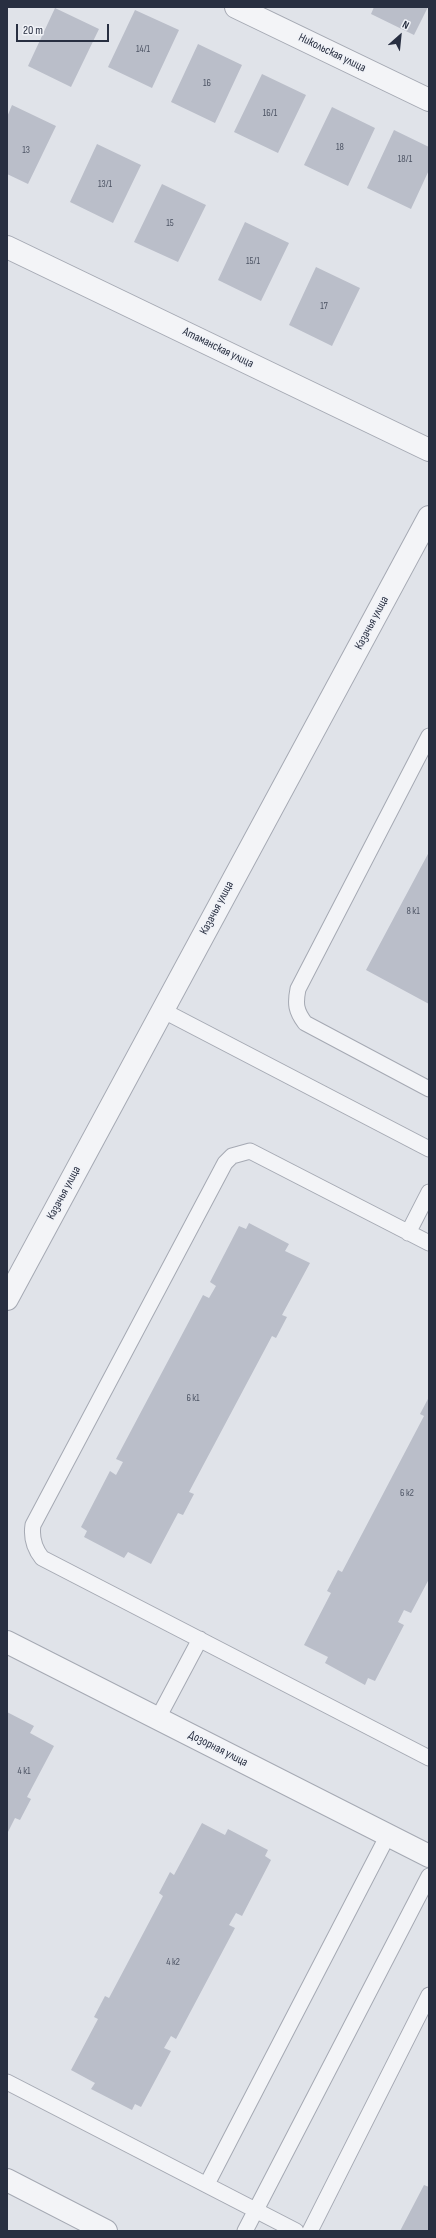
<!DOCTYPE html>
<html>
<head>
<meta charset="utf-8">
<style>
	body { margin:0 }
	#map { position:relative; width:436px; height:2238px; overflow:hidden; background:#e0e3e9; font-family:"Sofia Sans Condensed",sans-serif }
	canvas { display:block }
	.frame { position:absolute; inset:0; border:8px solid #282f41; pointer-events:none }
	.north { position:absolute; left:380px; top:16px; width:40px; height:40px; -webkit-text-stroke:3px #f0f2f7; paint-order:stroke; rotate:27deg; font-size:11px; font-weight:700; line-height:16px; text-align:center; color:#282f41 }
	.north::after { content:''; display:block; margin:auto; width:14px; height:18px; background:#282f41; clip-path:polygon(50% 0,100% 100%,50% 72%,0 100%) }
	.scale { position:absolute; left:16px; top:24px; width:93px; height:18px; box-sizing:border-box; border:2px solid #282f41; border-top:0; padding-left:5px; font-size:12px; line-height:14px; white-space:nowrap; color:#282f41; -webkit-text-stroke:3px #f0f2f7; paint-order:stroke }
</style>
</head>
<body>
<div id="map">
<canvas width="436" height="2238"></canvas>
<div class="frame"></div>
<div class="north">N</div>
<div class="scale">20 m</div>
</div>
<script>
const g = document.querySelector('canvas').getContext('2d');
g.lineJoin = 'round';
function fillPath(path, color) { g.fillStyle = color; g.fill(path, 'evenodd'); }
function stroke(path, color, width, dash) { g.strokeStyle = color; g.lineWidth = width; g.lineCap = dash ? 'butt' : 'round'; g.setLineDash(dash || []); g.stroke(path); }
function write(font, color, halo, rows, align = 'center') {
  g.font = font + ' "Sofia Sans Condensed",sans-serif'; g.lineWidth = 3; g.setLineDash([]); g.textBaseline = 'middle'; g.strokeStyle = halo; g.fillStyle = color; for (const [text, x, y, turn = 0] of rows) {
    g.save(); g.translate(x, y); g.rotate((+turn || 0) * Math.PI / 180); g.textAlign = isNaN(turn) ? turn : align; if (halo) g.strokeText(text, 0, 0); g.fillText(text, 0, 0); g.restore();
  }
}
fillPath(new Path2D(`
	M374 7H428L414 35 371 14Z
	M55 8 99 29 71 87 28 66Z
	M135 10 179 30 152 88 108 67Z
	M198 44 242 65 215 123 171 102Z
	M262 74 306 95 278 153 234 132Z
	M12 105 56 126 28 184 7 174V117Z
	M332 107 375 128 348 186 304 165Z
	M394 130 429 147V170L411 209 367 188Z
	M97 144 141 165 113 223 70 202Z
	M162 184 206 205 178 262 134 242Z
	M245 222 289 243 261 301 218 280Z
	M316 267 360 288 332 346 289 325Z
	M429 852V1004L366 970Z
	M249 1223 289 1244 285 1251 310 1263 282 1315 287 1317 276 1338 272 1336 189 1492 194 1494 183 1515 178 1513 151 1564 128 1552 124 1558 84 1537 87 1531 81 1527 110 1471 116 1475 123 1462 116 1459 203 1295 209 1298 216 1286 210 1282 239 1226 246 1229Z
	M429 1397V1579L411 1613 404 1610 398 1622 404 1625 375 1681 368 1678 365 1685 325 1663 328 1657 304 1645 331 1593 327 1591 338 1570 342 1572 424 1416 420 1414Z
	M7 1712 34 1726 30 1733 54 1746 27 1797 31 1799 20 1820 15 1818 7 1834Z
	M202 1823 225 1835 228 1829 268 1850 265 1856 271 1860 242 1916 236 1913 229 1925 235 1928 176 2039 171 2036 164 2048 171 2051 141 2107 135 2104 132 2110 91 2089 95 2083 71 2070 98 2019 94 2017 105 1996 109 1998 163 1896 159 1893 170 1872 174 1875Z
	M424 2185 429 2187V2231H400Z`), '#babec9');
const lane = new Path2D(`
	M429 736 298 989C295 1004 296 1011 305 1023L429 1089
	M162 1010 429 1149
	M408 1233 429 1192
	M429 1243 250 1151 232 1156 225 1163 33 1525C31 1538 34 1548 42 1558L429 1758
	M158 1718 200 1639
	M7 2082 296 2231
	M207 2184 388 1835
	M245 2231 429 1876
	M310 2231 429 1995`);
const street = new Path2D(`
	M236 7 429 100
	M7 247 429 450
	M7 1299 429 517
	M7 1642 429 1856
	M7 2180 106 2231`);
stroke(lane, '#a5a9b3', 17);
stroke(street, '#a5a9b3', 24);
stroke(lane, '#f3f4f7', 15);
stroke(street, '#f3f4f7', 22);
write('10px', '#4c5363', null, [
	["14/1",143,49],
	["16",207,83],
	["16/1",270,113],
	["18",340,147],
	["13",26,150],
	["18/1",405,159],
	["13/1",105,184],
	["15",170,223],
	["15/1",253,261],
	["17",324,306],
	["8 к1",413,911],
	["6 к1",193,1398],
	["6 к2",407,1493],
	["4 к1",24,1771],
	["4 к2",173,1962]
]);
write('12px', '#282f41', '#f0f2f7', [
	["Никольская улица",332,53,26],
	["Атаманская улица",218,348,26],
	["Казачья улица",372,623,-62],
	["Казачья улица",217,908,-62],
	["Казачья улица",64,1193,-62],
	["Дозорная улица",218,1749,27]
]);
</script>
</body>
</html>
